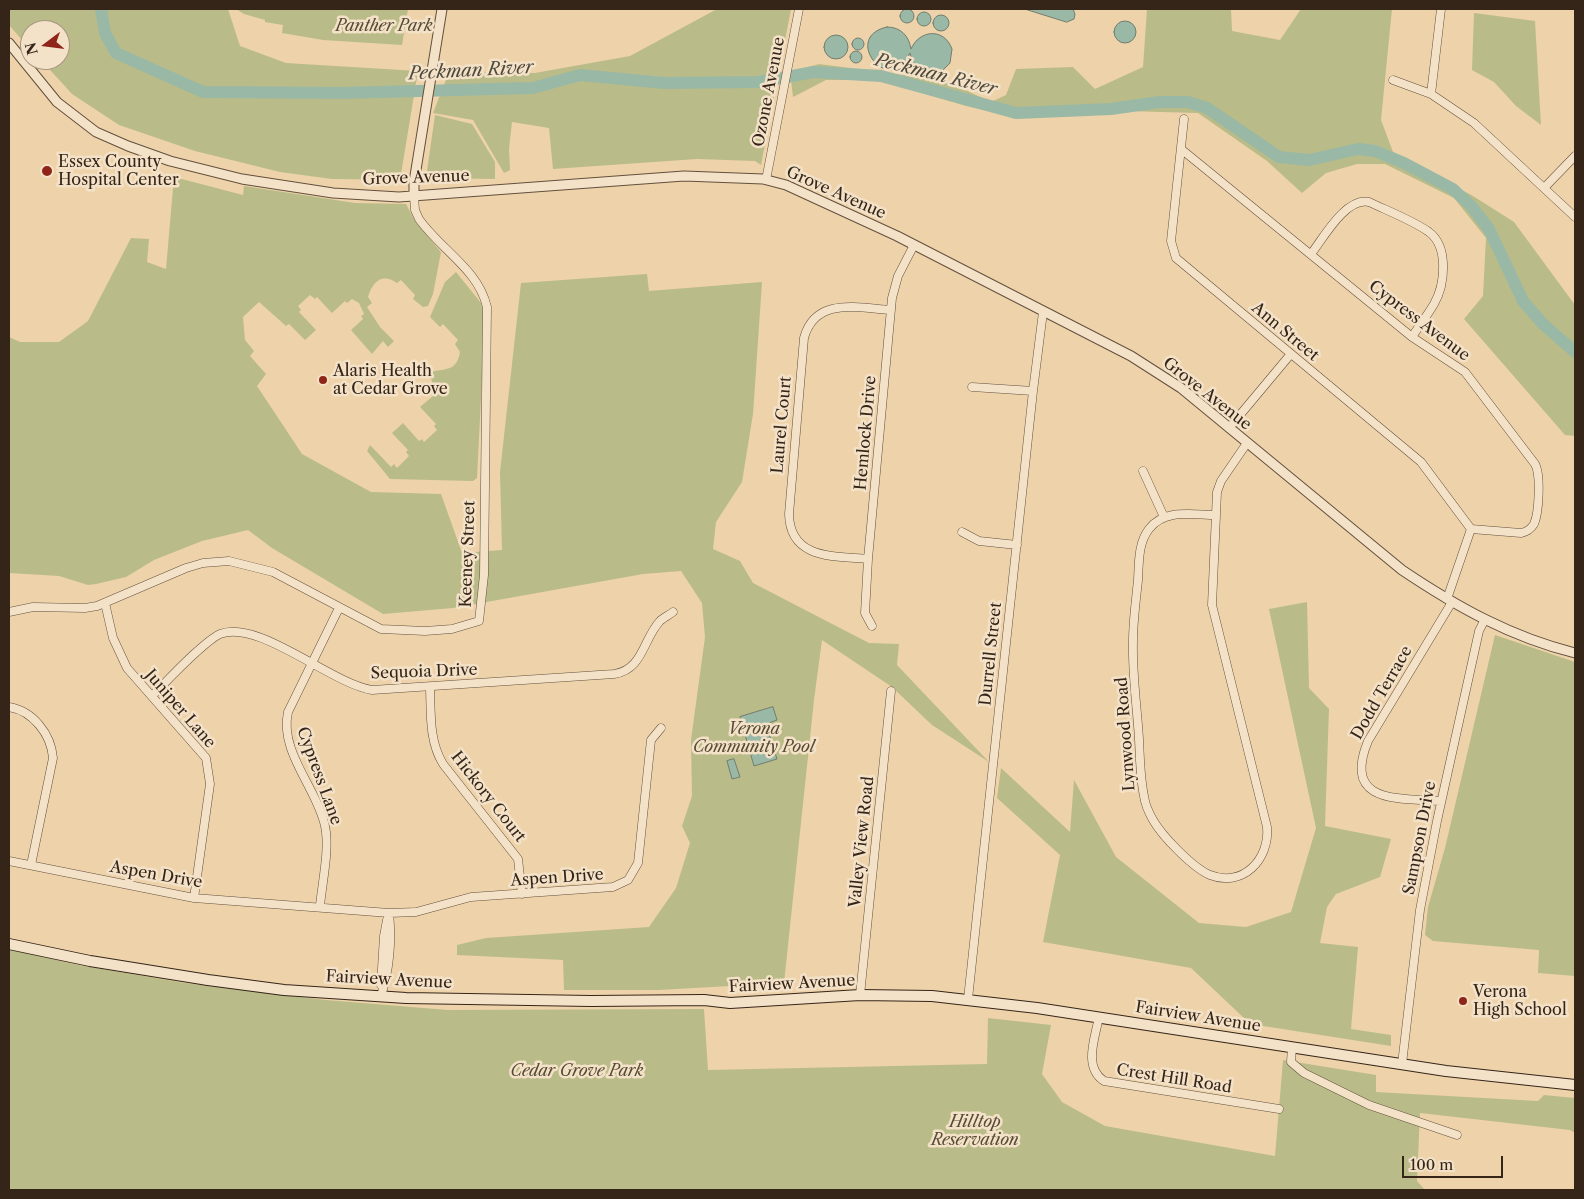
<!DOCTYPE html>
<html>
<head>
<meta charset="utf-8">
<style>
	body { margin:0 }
	#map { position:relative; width:1584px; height:1199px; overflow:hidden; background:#eed2aa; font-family:"Libre Caslon Text",serif }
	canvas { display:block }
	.frame { position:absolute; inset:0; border:10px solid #352519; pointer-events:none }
	.north { position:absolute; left:20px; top:20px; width:50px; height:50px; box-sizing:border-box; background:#f4e2c8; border:1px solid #a89682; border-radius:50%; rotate:255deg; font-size:14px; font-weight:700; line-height:20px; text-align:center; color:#352519 }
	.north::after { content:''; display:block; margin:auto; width:18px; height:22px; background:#8f2418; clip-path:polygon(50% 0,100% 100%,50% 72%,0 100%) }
	.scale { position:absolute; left:1402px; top:1156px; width:101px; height:22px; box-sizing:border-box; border:2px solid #352519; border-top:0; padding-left:6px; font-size:15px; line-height:18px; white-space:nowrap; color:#352519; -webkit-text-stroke:4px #f4e2c8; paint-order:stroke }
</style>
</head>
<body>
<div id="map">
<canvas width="1584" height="1199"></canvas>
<div class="frame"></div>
<div class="north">N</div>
<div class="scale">100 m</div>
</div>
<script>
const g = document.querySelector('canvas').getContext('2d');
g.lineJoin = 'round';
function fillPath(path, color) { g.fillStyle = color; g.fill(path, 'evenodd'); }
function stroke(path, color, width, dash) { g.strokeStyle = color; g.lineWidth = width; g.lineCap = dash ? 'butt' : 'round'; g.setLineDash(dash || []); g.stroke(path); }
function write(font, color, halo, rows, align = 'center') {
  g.font = font + ' "Libre Caslon Text",serif'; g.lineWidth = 5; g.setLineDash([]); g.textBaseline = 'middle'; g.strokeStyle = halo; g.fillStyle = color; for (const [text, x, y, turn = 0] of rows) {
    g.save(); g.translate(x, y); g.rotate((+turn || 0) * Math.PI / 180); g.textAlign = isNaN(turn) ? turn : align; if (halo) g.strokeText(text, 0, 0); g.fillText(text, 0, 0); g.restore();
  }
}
fillPath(new Path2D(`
	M9 9H228L240 46 286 63 418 71 400 180 332 179 280 172 195 151 119 125 72 94 41 60H60V30H30V49L9 25Z
	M236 9H408L402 45 323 40 282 33 283 25 265 22V20L244 14Z
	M717 9H791L761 165 755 161 697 159 553 169 549 128 512 122 509 149 510 170 504 173 473 120 433 113 449 72 535 73 630 56Z
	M1147 9H1231L1232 31 1280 40 1301 9H1392L1381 120 1393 152 1473 196 1514 222 1575 305V436L1565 435 1464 319 1483 296 1486 238 1454 198 1385 164H1357L1326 173 1302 193 1267 161 1198 113 1124 111 1010 116 966 106 878 80H826L793 97 790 72 819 64 944 80 991 102 1006 95 1016 69 1073 67 1095 89 1143 67Z
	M1474 13 1535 21 1541 125 1516 106 1494 82 1472 70Z
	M435 115 472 124 495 162V179L426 178Z
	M174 177 243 195 244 186 355 203 406 204 415 221 441 252 433 294 428 306 423 307 413 299 415 295 401 280 397 283C382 273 373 281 368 297L372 303 367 307 380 327 394 341 388 347 383 341 372 354 351 330 363 319 361 316 364 314 359 303 352 299 347 303 345 301 332 313 317 297 315 299 310 295 298 306 301 310 299 312 316 330 305 340 289 324 286 326 259 302 243 317 245 340 254 351 250 356 266 374 257 386 302 454 371 492 441 494 462 553 502 550 500 472 521 283 647 274 649 291 762 282 753 414 742 482 716 522 713 549 740 561 753 583 869 643 899 644 897 665 989 762 932 725 892 687 822 640 814 700 784 983 659 990H564L563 960 457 955V945L486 938 649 927 676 888 690 843 682 826 692 796 691 740 705 637 702 603 681 571 643 574 453 608 383 614 272 548 248 530 202 541 154 560 126 577 96 584 88 585 59 576 9 573V337L20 342H59L88 321 131 238 149 239 147 262 166 269Z
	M456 272 481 303 485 318 477 478 473 481 390 479 367 451 370 445 391 467 394 464 397 468 409 456 406 452 408 450 392 433 403 423 419 441 422 439 424 442 437 430 434 426 436 424 420 407 433 396 431 393 435 389 431 379 423 376C438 365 456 377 460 352L455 344 458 340 443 324 440 327 430 317 445 282Z
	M1307 602 1309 688 1329 709 1325 826 1391 839 1380 877 1336 894 1327 907 1320 943 1358 947 1351 1029 1391 1035V1046L1244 1023V1018L1191 968 1043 942 1060 855 997 798 1001 768 1070 832 1074 780 1116 857 1199 923 1246 927 1291 912 1316 828 1269 609Z
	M1495 635 1575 662V976L1538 973 1539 950 1433 941 1425 935 1428 907 1445 848Z
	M9 949 78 965 185 983 326 1000 448 1010 704 1009 708 1070 987 1064 988 1018 1051 1025 1042 1074 1062 1102 1105 1126 1275 1156 1283 1060 1376 1075V1092L1538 1101 1544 1095 1575 1098V1133L1570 1130 1420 1113 1417 1181 1425 1190H9Z`), '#b9bc88');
const water = new Path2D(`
	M900 16a7 7 0 1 1 14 0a7 7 0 1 1-14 0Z
	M1025 9H1073L1075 14 1074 19 1067 22Z
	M917 19a7 7 0 1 1 14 0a7 7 0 1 1-14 0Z
	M933 23a8 8 0 1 1 16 0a8 8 0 1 1-16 0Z
	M1114 32a11 11 0 1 1 22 0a11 11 0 1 1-22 0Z
	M887 27C901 27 909 36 911 49 919 30 944 27 952 49L950 63 940 73 925 74 914 66 910 53C891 99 840 37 887 27Z
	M824 47a12 12 0 1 1 24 0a12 12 0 1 1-24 0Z
	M852 44a6 6 0 1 1 12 0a6 6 0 1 1-12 0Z
	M850 57a6 6 0 1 1 12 0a6 6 0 1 1-12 0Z
	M773 707 777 720 766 724 777 759 754 766 740 717Z
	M734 759 740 777 732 779 727 761Z`);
fillPath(water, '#9ab8a6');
stroke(water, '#727d6e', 1);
stroke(new Path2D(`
	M101 9 105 33 116 53 203 92 342 93 533 88 580 75 664 83 759 82 814 72 881 76 1016 113 1111 109 1159 102H1188L1207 108 1279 157 1309 160 1358 149 1375 151 1404 163 1453 189 1472 207 1489 229 1523 301 1543 324 1575 352`), '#9ab8a6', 12);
const minor = new Path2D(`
	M1393 80 1431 94 1474 123 1575 217
	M1431 94 1441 9
	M1184 119 1171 241 1176 258 1421 462 1471 529
	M1181 149 1412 337 1465 372 1535 464C1541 475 1539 513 1534 524 1531 529 1526 532 1521 533L1471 529
	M766 180 799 9
	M1544 188 1575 156
	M1311 254C1324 237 1346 197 1369 202 1388 211 1412 220 1429 232 1449 247 1445 285 1434 304 1427 316 1419 326 1412 337
	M972 387 1033 391
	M1229 428 1290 355
	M1143 471 1164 517
	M1216 515C1193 515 1165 508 1149 529 1138 543 1139 563 1138 580 1136 600 1133 621 1133 641 1132 673 1137 707 1139 739 1140 758 1140 777 1144 796 1145 804 1149 813 1153 820 1162 836 1193 868 1210 875 1243 888 1270 859 1267 827L1212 605 1217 492 1221 481 1247 443
	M962 532 979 541 1017 545
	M868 559C835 556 790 560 789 514L804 338C815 296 859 308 891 310
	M1447 599 1471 529
	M105 603 113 638 127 668 206 758 210 784 194 898
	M9 612 33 607 85 608 97 606 186 568 203 563 229 561 273 572 381 629 425 631 452 629 479 621 484 575 487 307C478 269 441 250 419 219L415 210 414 196
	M872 626 865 613 868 559 892 298 898 276 914 245
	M430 688C431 714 429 741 443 764L518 859 522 894
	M152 696C167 681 203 642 220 634 259 619 330 683 372 690L614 674C643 670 643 639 660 621 663 618 669 615 673 612
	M9 707C33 711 51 734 53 758L31 865
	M1441 801C1398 798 1342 804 1368 741L1452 602
	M9 861 194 898 389 913 416 912 471 897 613 887 628 880 638 863 651 740 661 728
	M320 906C322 883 330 849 325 826 317 788 279 752 288 712L339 608
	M381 985 384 936 387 920
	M860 995 891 691
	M381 996C390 968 392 943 389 913
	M968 999 1033 391 1043 312
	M1099 1017C1095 1038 1083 1067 1104 1081L1279 1109
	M1292 1047 1291 1062 1304 1073 1369 1105 1457 1135
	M1402 1064 1420 910 1437 821 1479 631 1484 621`);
const tertiary = new Path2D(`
	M9 43 57 102 96 132 128 146 170 161 242 179 333 193 399 197 684 176 763 179 786 185 897 236 1131 356 1181 388 1402 570C1457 607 1511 637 1575 653
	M414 196V182L442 9`);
const secondary = new Path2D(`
	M9 944 90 961 208 980 284 990 406 998 591 1001 704 1000 730 1003 860 995 932 996 1037 1008 1446 1071 1575 1085`);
stroke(minor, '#63503d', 9);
stroke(tertiary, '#63503d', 11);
stroke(secondary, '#352519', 12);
stroke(minor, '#f4e2c8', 8);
stroke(tertiary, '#f4e2c8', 9);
stroke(secondary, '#f4e2c8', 10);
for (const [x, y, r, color] of [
	[47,171,6,"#8f2418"],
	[323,380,5,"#8f2418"],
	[1463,1001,5,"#8f2418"]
]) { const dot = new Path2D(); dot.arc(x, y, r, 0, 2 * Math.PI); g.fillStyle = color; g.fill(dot); stroke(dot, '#f4e2c8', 2); }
write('italic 16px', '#564b35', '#f4e2c8', [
	["Panther Park",384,26],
	["Verona",754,729],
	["Community Pool",754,747],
	["Cedar Grove Park",577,1071],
	["Hilltop",975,1122],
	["Reservation",975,1140]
]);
write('16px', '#352519', '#f4e2c8', [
	["Ozone Avenue",769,92,-79],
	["Grove Avenue",416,178,-2],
	["Grove Avenue",836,193,24],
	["Cypress Avenue",1419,321,37],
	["Ann Street",1285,332,40],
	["Grove Avenue",1207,394,38],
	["Laurel Court",782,425,-85],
	["Hemlock Drive",866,433,-85],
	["Keeney Street",468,554,-88],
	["Durrell Street",991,654,-84],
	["Sequoia Drive",424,672,-2],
	["Dodd Terrace",1382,693,-60],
	["Juniper Lane",180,709,49],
	["Lynwood Road",1126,734,-94],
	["Cypress Lane",319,776,70],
	["Hickory Court",488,797,52],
	["Sampson Drive",1420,838,-79],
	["Valley View Road",862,842,-84],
	["Aspen Drive",156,875,10],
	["Aspen Drive",557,878,-4],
	["Fairview Avenue",389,980,3],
	["Fairview Avenue",792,984,-3],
	["Fairview Avenue",1198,1017,9],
	["Crest Hill Road",1174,1079,9]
]);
write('16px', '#352519', '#f4e2c8', [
	["Essex County",58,162],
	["Hospital Center",58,180],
	["Alaris Health",333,371],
	["at Cedar Grove",333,389],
	["Verona",1473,992],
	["High School",1473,1010]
], 'left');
write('italic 18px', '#4e4a3c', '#f4e2c8', [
	["Peckman River",471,71,-3],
	["Peckman River",936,75,14]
]);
</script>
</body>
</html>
